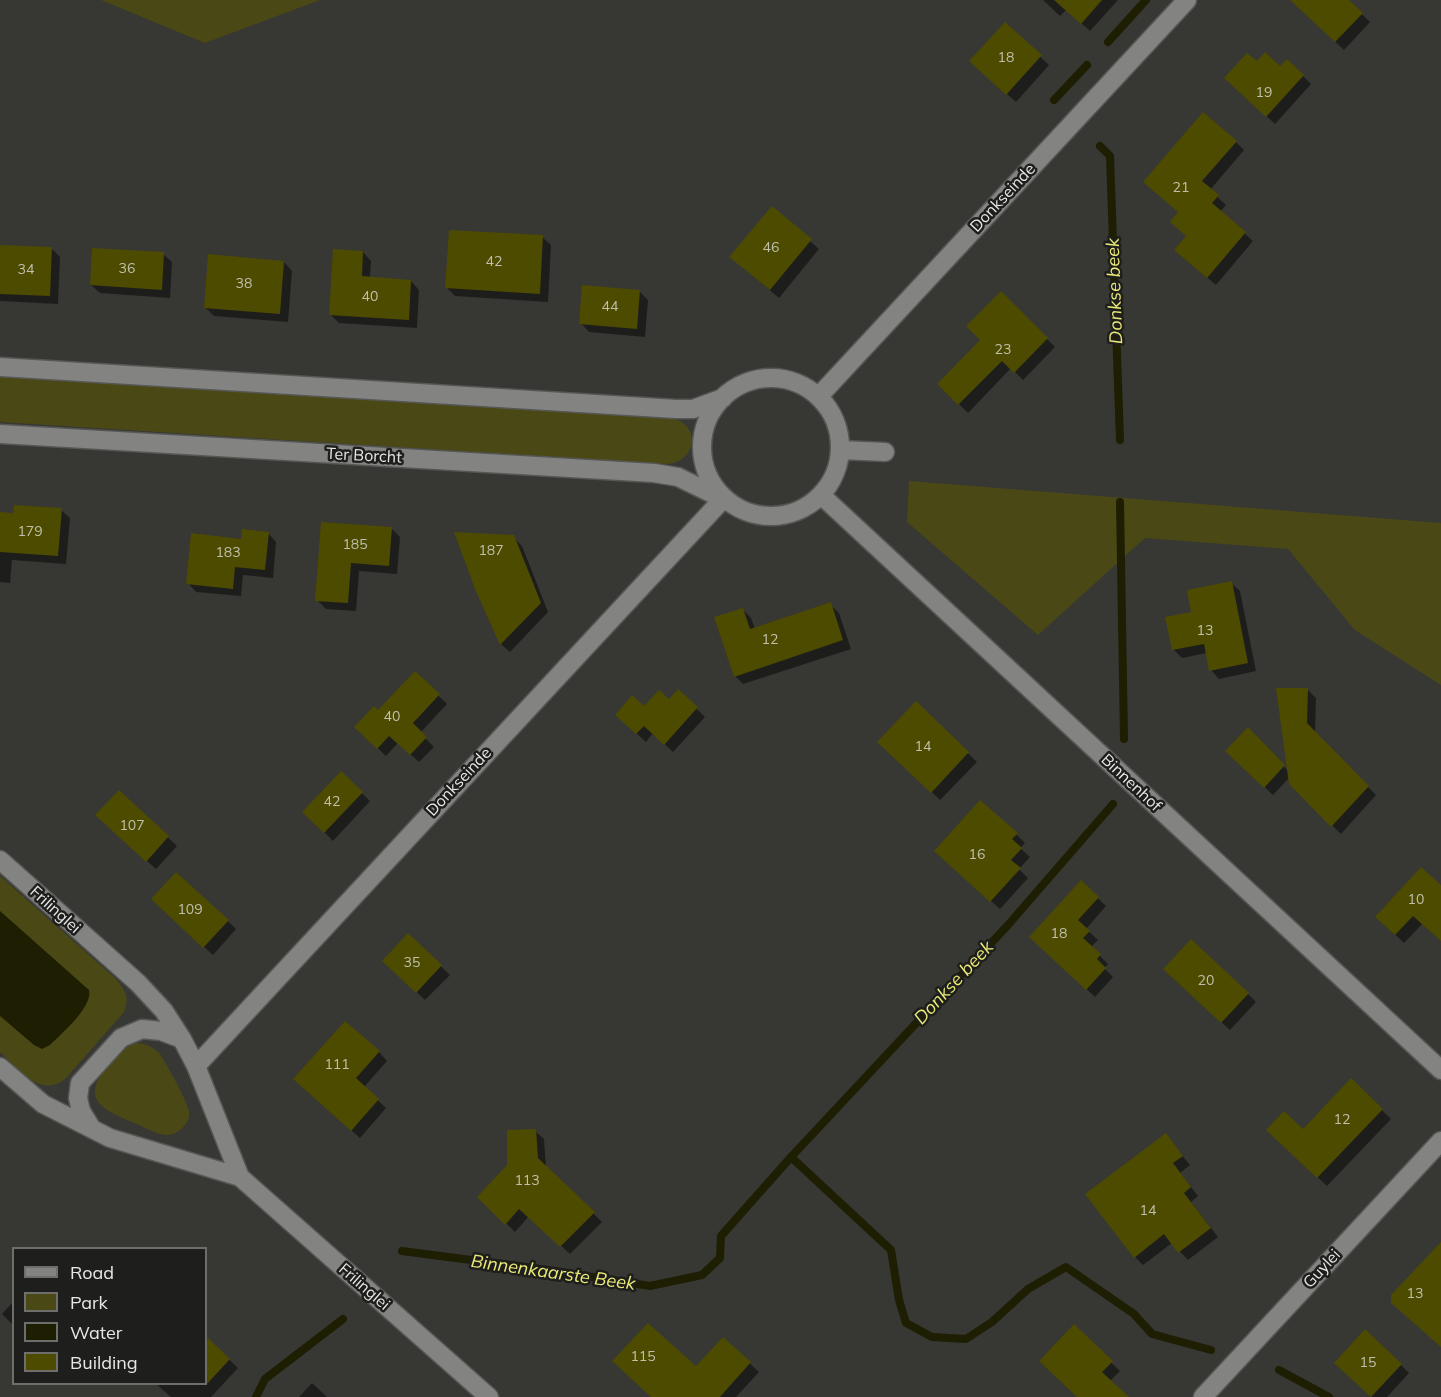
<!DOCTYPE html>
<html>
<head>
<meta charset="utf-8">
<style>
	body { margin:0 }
	#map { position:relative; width:1441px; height:1397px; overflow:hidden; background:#373734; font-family:Mulish,sans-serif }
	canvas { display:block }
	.legend { position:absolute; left:12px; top:1247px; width:195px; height:138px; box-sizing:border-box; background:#1e1e1d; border:2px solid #6e6e6d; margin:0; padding:8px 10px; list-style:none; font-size:18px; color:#e7e7e6 }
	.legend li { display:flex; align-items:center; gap:12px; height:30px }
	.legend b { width:30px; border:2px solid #6e6e6d }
</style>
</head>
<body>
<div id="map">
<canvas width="1441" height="1397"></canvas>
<ul class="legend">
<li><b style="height:8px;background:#838381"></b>Road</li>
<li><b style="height:16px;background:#4a4916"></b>Park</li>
<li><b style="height:16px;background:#1e1e03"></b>Water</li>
<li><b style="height:16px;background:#4d4b00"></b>Building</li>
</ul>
</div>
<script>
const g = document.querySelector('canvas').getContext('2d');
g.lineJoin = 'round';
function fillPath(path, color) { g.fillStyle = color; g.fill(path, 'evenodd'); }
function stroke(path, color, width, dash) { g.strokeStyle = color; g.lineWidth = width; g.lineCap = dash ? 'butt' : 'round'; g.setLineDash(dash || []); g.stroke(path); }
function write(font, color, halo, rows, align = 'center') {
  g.font = font + ' Mulish,sans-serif'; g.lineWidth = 5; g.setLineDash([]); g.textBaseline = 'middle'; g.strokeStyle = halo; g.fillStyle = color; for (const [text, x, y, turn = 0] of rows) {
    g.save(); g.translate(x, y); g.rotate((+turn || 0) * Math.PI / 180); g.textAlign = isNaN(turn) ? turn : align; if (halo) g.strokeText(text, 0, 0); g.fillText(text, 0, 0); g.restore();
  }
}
fillPath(new Path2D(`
	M101 0H320L205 43Z
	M0 376 671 418C702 424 697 463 666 464L0 422Z
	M909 481 1441 523V685L1355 630 1288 549 1145 538 1038 635 907 522Z
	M0 876 116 979C125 990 130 998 124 1012L67 1077C42 1101 19 1069 0 1052Z
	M136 1043C145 1043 154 1047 160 1054 166 1063 188 1102 189 1112 190 1117 188 1121 185 1125 181 1130 173 1136 165 1135 155 1134 144 1127 135 1123 105 1111 78 1100 108 1066 116 1056 123 1047 136 1043Z`), '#4a4916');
fillPath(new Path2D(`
	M0 911 89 990C93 1007 62 1033 50 1045L42 1049 34 1045 0 1016Z`), '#1e1e03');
fillPath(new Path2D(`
	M1043 0H1118L1090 31 1066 10 1060 16Z
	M1292 0H1347L1370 22 1344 50Z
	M1005 24 1049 65 1016 102 980 70Z
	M1257 63 1303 76 1311 84 1275 124 1234 86Z
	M1236 142 1244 150 1210 190 1226 205 1220 212 1253 241 1216 285 1184 258 1187 237 1180 212 1153 190Z
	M772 208 819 249 779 298 731 257Z
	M542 237 551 245 548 302 455 296 447 288Z
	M0 246 52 249 60 257 58 304 0 301Z
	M363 252 371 261 370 278 411 281 419 290 417 328 339 323 330 314Z
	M163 254 172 262 170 298 100 293 91 285Z
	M284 262 292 271 288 322 214 316 205 307Z
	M639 291 648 300 645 337 589 332 581 323Z
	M1001 293 1055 347 1023 380 1011 368 968 413 939 384 982 340Z
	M61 510 70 518 66 564 12 560 10 583 0 582V514L15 515Z
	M322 523 391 528 400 537 397 574 359 571 356 611 326 609 317 600Z
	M268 533 276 542 273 578 243 575 241 596 196 592 188 583 242 540Z
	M513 537 522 546 548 612 510 652 501 644 477 589Z
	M1231 583 1240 591 1256 671 1219 679 1211 670 1207 653 1182 658 1173 649 1193 613Z
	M830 604 839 613 851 649 743 684 735 676 743 610 751 618 755 629Z
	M415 673 447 704 420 733 434 747 419 762 398 743 386 756 356 727 379 712Z
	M1307 689 1316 698 1315 733 1376 795 1341 834 1290 784 1289 778 1273 795 1227 751 1248 729 1288 771Z
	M678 691 705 717 673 752 653 733 646 742 625 723 644 708 669 701Z
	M916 704 977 762 940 800 879 742Z
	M341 773 370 801 333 841 304 812Z
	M119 792 177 846 156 869 106 824Z
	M1016 834 1025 843 1020 848 1030 857 1019 869 1028 878 1000 909 944 859Z
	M1081 882 1106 906 1086 929 1098 940 1091 947 1108 964 1104 968 1113 977 1095 997 1039 945Z
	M1441 887V940L1423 923 1404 943 1377 917Z
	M161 908 228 921 236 929 213 955Z
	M408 935 450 975 425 1000 384 961Z
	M1173 978 1248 994 1256 1002 1230 1030Z
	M379 1052 387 1061 364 1087 386 1108 360 1138 303 1088Z
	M1351 1080 1391 1119 1327 1186 1268 1130 1303 1131Z
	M535 1131 544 1139 546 1167 602 1222 570 1254 529 1216 515 1232 479 1197 509 1165Z
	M1165 1135 1190 1165 1180 1173 1198 1196 1191 1202 1218 1237 1188 1260 1172 1243 1143 1265 1135 1257Z
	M14 1301V1326L2 1314Z
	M1074 1327 1120 1371 1110 1381 1126 1397H1078Z
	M206 1338 238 1368 211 1397H171L156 1384H206Z
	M723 1339 759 1372 736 1397H652L696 1369Z
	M1401 1365 1409 1373 1387 1397H1372L1344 1371Z
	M312 1383 327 1397H299Z`), '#0007');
stroke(new Path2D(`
	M1108 42 1146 0
	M1054 100 1087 65
	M1100 146 1110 156 1120 440
	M1120 502 1124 739
	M791 1157 1008 925 1113 804
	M402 1251 548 1270 650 1286 702 1275 720 1258 721 1236 791 1157 891 1250 899 1300 906 1323 932 1337 966 1339 992 1322 1028 1289 1066 1267 1134 1314 1152 1334 1211 1350
	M1279 1370 1329 1397
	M256 1397 265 1379 343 1319`), '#1e1e03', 8);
fillPath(new Path2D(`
	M1054 0H1102L1081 24Z
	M1290 0H1349L1363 13 1335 42Z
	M1005 22 1042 55 1006 95 969 61Z
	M1265 52 1280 66 1287 59 1304 75 1266 117 1224 78 1247 53 1257 61Z
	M1203 112 1237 141 1202 181 1219 195 1212 203 1246 232 1207 278 1174 250 1186 236 1170 222 1178 212 1143 182Z
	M772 206 812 239 770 290 729 257Z
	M449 230 543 235 540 294 445 288Z
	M0 245 52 247 50 296 0 294Z
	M92 248 164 252 162 290 90 285Z
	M333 249 363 251 362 276 411 280 409 320 329 315Z
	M208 254 284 261 280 314 204 308Z
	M582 285 640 290 637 329 579 324Z
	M1001 291 1048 338 1014 373 1002 361 958 405 937 384 980 340 966 326Z
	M14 505 62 508 58 556 0 552V512L13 513Z
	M321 522 392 527 389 566 351 563 348 603 315 601Z
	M242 529 269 532 265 570 235 567 233 589 186 584 191 533 241 539Z
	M454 532 514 535 541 603 500 645 475 589Z
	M1232 581 1248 663 1209 671 1204 644 1172 650 1165 617 1191 612 1187 590Z
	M831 602 843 640 734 677 714 617 743 608 750 629Z
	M415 671 440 694 413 723 427 737 410 755 389 736 377 749 354 727 374 706 378 710Z
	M1276 688H1308L1307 723 1369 786 1331 827 1289 784Z
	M678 689 698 707 664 745 644 726 636 734 615 715 632 695 644 706 659 690 669 699Z
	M916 701 969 752 931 793 877 742Z
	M1248 727 1285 765 1264 788 1225 751Z
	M341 771 363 792 324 833 302 812Z
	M119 790 169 836 146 862 95 815Z
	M980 800 1018 833 1012 839 1022 848 1011 860 1021 868 990 902 934 851Z
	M1421 867 1441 885V941L1413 916 1395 935 1375 917Z
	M176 872 229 920 203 948 151 899Z
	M1081 880 1099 897 1078 920 1090 931 1083 938 1101 954 1097 959 1106 968 1086 990 1029 937Z
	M408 933 442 965 416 993 382 961Z
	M1191 939 1249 993 1221 1023 1163 969Z
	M345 1021 380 1051 356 1078 379 1099 351 1131 293 1079Z
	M1351 1078 1383 1109 1317 1178 1266 1130 1284 1111 1303 1129Z
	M536 1129 538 1158 595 1212 560 1247 519 1209 505 1225 477 1197 507 1165V1130Z
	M1166 1133 1183 1156 1173 1163 1191 1187 1184 1193 1211 1228 1178 1253 1164 1234 1134 1258 1085 1194Z
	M1441 1242V1347L1391 1303V1295Z
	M648 1323 696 1366 723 1337 751 1362 720 1397H651L612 1361Z
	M1074 1324 1113 1361 1102 1372 1129 1397H1077L1039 1361Z
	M1365 1329 1402 1364 1371 1397 1334 1363Z
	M206 1336 230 1359 206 1385Z`), '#4d4b00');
const minor = new Path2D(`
	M0 367 676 409H693L723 398
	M702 447a69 69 0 1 1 138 0a69 69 0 1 1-138 0Z
	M819 396 1187 0
	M0 434 654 473 678 477 723 499
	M841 450 885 452
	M821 495 1441 1070
	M0 860 138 983 164 1011 182 1039 196 1066 240 1177
	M196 1066 723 499
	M0 1067 43 1104 110 1138 240 1177 489 1397
	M92 1129 81 1111 78 1098 80 1083 121 1038 142 1029 161 1031 182 1039
	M1203 1397 1441 1141`);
stroke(minor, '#565655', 21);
stroke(minor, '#838381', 18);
write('14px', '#c0c0ac', null, [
	["18",1006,58],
	["19",1264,93],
	["21",1181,188],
	["46",771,248],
	["42",494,262],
	["36",127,269],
	["34",26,270],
	["38",244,284],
	["40",370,297],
	["44",610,307],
	["23",1003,350],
	["179",30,532],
	["185",355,545],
	["187",491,551],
	["183",228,553],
	["13",1205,631],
	["12",770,640],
	["40",392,717],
	["14",923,747],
	["42",332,802],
	["107",132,826],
	["16",977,855],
	["10",1416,900],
	["109",190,910],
	["18",1059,934],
	["35",412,963],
	["20",1206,981],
	["111",337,1065],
	["12",1342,1120],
	["113",527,1181],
	["14",1148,1211],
	["13",1415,1294],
	["115",643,1357],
	["15",1368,1363]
]);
write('16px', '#e7e7e6', '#1e1e1d', [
	["Donkseinde",1003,198,-47],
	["Ter Borcht",364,456,3],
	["Donkseinde",459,782,-47],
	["Binnenhof",1131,783,43],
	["Frilinglei",55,910,42],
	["Guylei",1322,1269,-47],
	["Frilinglei",364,1287,41]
]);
write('italic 18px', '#eceb77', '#1e1e1d', [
	["Donkse beek",1115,291,-92],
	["Donkse beek",954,983,-47],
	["Binnenkaarste Beek",553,1273,8]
]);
</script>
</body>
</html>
